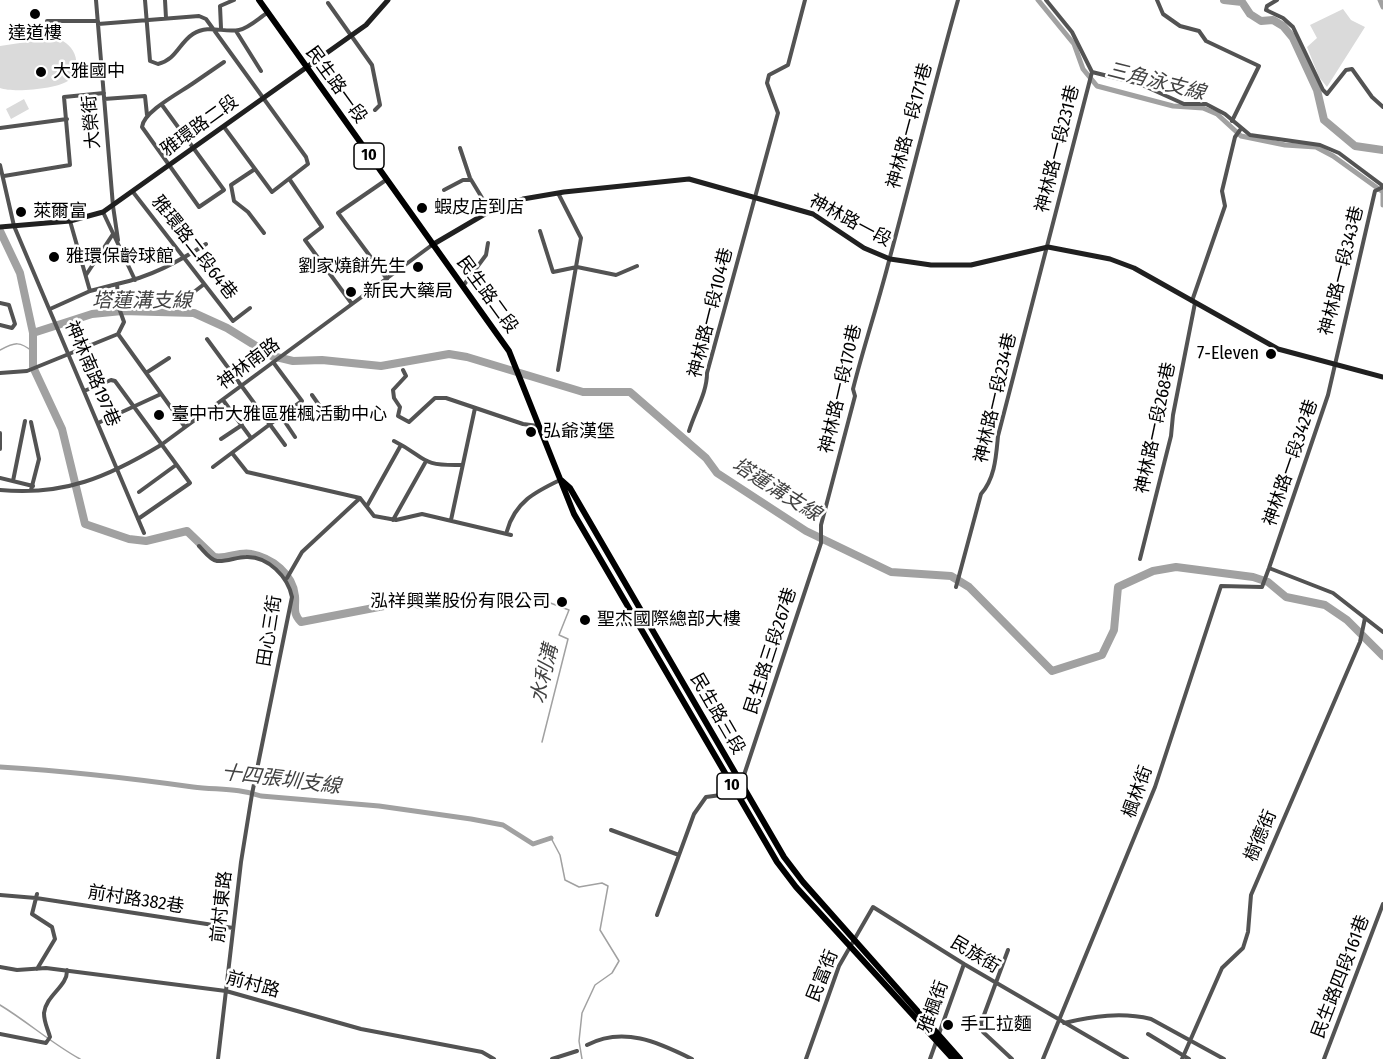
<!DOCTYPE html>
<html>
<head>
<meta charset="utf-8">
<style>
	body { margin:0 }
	canvas { display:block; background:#fff }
</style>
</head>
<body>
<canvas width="1383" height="1059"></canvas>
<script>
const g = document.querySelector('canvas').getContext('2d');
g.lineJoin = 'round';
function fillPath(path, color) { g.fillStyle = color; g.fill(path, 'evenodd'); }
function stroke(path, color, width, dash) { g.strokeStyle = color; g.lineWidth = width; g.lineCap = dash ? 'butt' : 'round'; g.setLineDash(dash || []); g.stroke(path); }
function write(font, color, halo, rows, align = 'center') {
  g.font = font + ' "Fira Sans Condensed","Noto Sans TC",sans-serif'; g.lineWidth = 5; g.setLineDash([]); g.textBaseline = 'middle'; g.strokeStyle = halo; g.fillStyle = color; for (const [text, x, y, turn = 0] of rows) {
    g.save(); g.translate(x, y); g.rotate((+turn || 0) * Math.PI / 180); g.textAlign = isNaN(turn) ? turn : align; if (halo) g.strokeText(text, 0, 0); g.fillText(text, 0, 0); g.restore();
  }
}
fillPath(new Path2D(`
	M1343 9 1351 20 1365 27 1327 87 1319 77 1307 47 1317 38 1310 25Z
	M53 38C73 40 85 64 69 80 59 89 13 93 0 88V46Z
	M24 99 29 109 11 119 6 109Z`), '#dadada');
stroke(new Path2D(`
	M0 350C15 342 20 341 33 352
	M542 742 568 639 559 635 569 610 545 601
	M551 838 560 855 565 880 579 887 602 883 608 886 600 930 619 961 612 973 595 985 582 1013 579 1041 582 1059
	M0 1005C28 1022 51 1043 80 1059`), '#a1a1a1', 1.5);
stroke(new Path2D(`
	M1038 0 1074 44 1083 69 1097 86 1173 106 1203 108 1217 114 1241 136 1285 145 1316 147 1333 156 1383 192V205
	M1380 0 1383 7
	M0 767C65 771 129 778 193 787 217 790 239 788 261 796L379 806 471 819 503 825 533 844 551 838`), '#a1a1a1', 5);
stroke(new Path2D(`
	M1224 0 1242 2 1250 14 1261 21 1273 20 1283 26 1293 38 1317 90 1324 120 1355 146 1383 150
	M0 231 20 273 33 333V367L62 429 85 524 129 539 146 541 187 531 214 557C226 560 239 551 251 554 272 558 293 574 295 596 296 607 292 613 301 622L384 606 400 597 419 605
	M33 333 92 314 122 311 194 313 227 328 272 356 293 361 322 360 381 366 449 354 467 357 583 392H630L706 458 717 473 806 531 891 572 951 576 969 587 1052 671 1102 655 1114 630 1118 587 1153 571 1176 567 1253 577 1268 582 1286 597 1325 605 1347 620 1383 656`), '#a1a1a1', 8);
stroke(new Path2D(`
	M96 0 113 206 118 240
	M145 0 150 61 158 64C176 60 179 43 193 34 209 24 223 33 239 30 249 28 259 18 267 13
	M165 0 166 18
	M1157 0 1163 14 1180 26 1199 31 1206 41 1259 66 1232 121
	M1277 0 1267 6 1266 10 1283 18 1293 27 1323 90 1327 94 1346 70 1352 69 1372 97 1383 107
	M328 3 372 65 380 105 375 110
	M47 21H98
	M98 24 199 16 206 19 306 157 308 164 272 192 224 127
	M221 28 220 6 234 0
	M236 31 261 71
	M1092 72 1140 84 1184 104H1206L1225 114 1250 135 1320 145 1339 153 1383 186
	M192 84 224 62
	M104 99 145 96 147 115
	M162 105 224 190 199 207 142 127C143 112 179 93 192 84
	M0 128 67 119
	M460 148 470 178 490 211
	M0 165 14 226 144 533
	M255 169 231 185 234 201 248 212 264 233
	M4 176 70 165 64 97 104 93
	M290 180 322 227 305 240 352 304
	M386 180 338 213 387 279
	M444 190 463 180H471
	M133 192 233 321 250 308
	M103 212 135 280
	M70 221 90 291
	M540 231 553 272 577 267 616 275 637 266
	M86 275 113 234
	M463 286 486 255 488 243
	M182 301 203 285
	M1192 301 1225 206 1222 191 1235 137 1240 130
	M0 303 9 305 15 324 12 328 0 325
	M50 309 90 291 117 284
	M207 339 285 445
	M273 362 302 401 281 416
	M403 370 406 376 393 390 394 398 400 407 398 416 409 422 435 398H446L523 424 538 426
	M558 370 581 238 558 193
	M0 373 27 371 118 334
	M146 373 169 358
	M84 391 111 380 115 381 190 483 138 519
	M312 395 326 415
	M223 400 251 438
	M31 422 39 459 31 490
	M98 423 161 394
	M185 427 118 334 124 322 119 308 117 284C150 277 178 262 206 244
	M689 431C695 411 707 393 707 373L778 113 767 83 769 75 788 65 805 0
	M0 433V449
	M221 439 242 425
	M394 441C428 458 418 466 461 465
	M232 453 247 472 360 498 374 516 396 520 422 514 511 535
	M213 467 281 416 295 437
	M0 478 33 486
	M13 481 25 421
	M0 490C64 496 108 477 161 445L432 245
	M139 492 176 465
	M367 506 401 445
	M393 520 425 463
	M451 520 475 408
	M507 531C515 502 535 492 560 480
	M199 546C204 551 210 560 217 561 226 562 237 557 246 557 268 556 288 577 292 597L252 794 241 862 218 1059
	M1140 559 1171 436 1173 415 1195 303
	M1269 568 1333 593 1383 632
	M287 578 302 552 359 499
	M956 587 981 494C995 478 996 457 998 436L1092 72 1072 32 1046 0
	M741 784 821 543V525L855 396 853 389C864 345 879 301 890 257 913 171 934 85 958 0
	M611 830 679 855
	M37 894 32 914 52 927 55 939 37 969
	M0 895 36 898 233 928
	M657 915 694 814 706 797 736 793
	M1008 950 981 1023 983 1032 1012 1059
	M0 967 17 970 46 968 226 991 361 1029 482 1052 494 1059
	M1064 1023C1093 1016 1122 1012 1151 1019L1224 1059
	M0 1034 46 1043 50 1037C48 1029 44 1023 44 1013 46 995 68 986 67 970
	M1148 1034 1189 1059
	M587 1045C623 1026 658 1042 692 1059
	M552 1059 577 1051
	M806 1059 839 966 873 907 964 964 1127 1059
	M930 1059 964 964
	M1043 1059 1155 787 1221 586 1262 587 1269 568 1328 395 1375 191 1383 187
	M1182 1059 1222 968 1243 948 1248 932 1251 895 1360 642 1365 618
	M1324 1059 1383 904`), '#535353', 4);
stroke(new Path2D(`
	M0 227 70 221 103 212 366 25 388 0
	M432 245 490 211 523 199 564 192 689 179 813 214 864 248 890 259 931 265H971L1048 247 1110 259 1134 268 1278 349 1383 377`), '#202020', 5);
stroke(new Path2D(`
	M259 0 509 351 574 514 777 862 796 887 953 1059
	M561 480 570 488 784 857 803 882 960 1059`), '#000', 6);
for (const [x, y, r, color] of [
	[35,14,6,"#000"],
	[41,72,6,"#000"],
	[422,208,6,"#000"],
	[21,212,6,"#000"],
	[54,257,6,"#000"],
	[418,267,6,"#000"],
	[351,292,6,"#000"],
	[1271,354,6,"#000"],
	[159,415,6,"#000"],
	[531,432,6,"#000"],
	[562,602,6,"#000"],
	[585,620,6,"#000"],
	[948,1025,6,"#000"]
]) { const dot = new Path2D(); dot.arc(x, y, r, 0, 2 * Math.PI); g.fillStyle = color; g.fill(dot); stroke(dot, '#fff', 2); }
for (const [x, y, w] of [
	[369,156,30],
	[732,786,30]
]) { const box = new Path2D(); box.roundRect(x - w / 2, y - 13, w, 26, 4.5); g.fillStyle = '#fff'; g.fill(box); stroke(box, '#000', 1.5); }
write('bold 16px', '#000', null, [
	["10",369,156],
	["10",732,786]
]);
write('18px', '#000', '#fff', [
	["達道樓",35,34,"center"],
	["大雅國中",53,72],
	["蝦皮店到店",434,208],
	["萊爾富",33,212],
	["雅環保齡球館",66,257],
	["劉家燒餅先生",406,267,"right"],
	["新民大藥局",363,292],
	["7-Eleven",1259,354,"right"],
	["臺中市大雅區雅楓活動中心",171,415],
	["弘爺漢堡",543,432],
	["泓祥興業股份有限公司",550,602,"right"],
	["聖杰國際總部大樓",597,620],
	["手工拉麵",960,1025]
], 'left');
write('18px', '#000', '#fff', [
	["民生路一段",336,85,54],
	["大榮街",92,122,-95],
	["雅環路二段",200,126,-36],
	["神林路一段171巷",910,126,-75],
	["神林路一段231巷",1058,149,-76],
	["神林路一段",850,221,28],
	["雅環路二段64巷",194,248,52],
	["神林路一段343巷",1342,271,-76],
	["民生路二段",487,295,54],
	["神林路一段104巷",711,313,-76],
	["神林南路",249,364,-37],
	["神林南路197巷",92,374,67],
	["神林路一段170巷",841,389,-77],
	["神林路一段234巷",996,398,-77],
	["神林路一段268巷",1156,428,-78],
	["神林路一段342巷",1291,463,-71],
	["田心三街",270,631,-81],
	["民生路三段267巷",771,651,-72],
	["民生路三段",717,714,60],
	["楓林街",1138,792,-70],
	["樹德街",1261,836,-67],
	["前村路382巷",136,900,9],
	["前村東路",222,907,-84],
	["民族街",975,955,31],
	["民富街",823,976,-68],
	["民生路四段161巷",1341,977,-69],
	["前村路",253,985,15],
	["雅楓街",934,1007,-70]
]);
write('italic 20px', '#424242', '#fff', [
	["三角泳支線",1156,82,14],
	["塔蓮溝支線",142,301],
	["塔蓮溝支線",776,490,32],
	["水利溝",545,674,-76],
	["十四張圳支線",281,780,7]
]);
</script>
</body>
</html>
